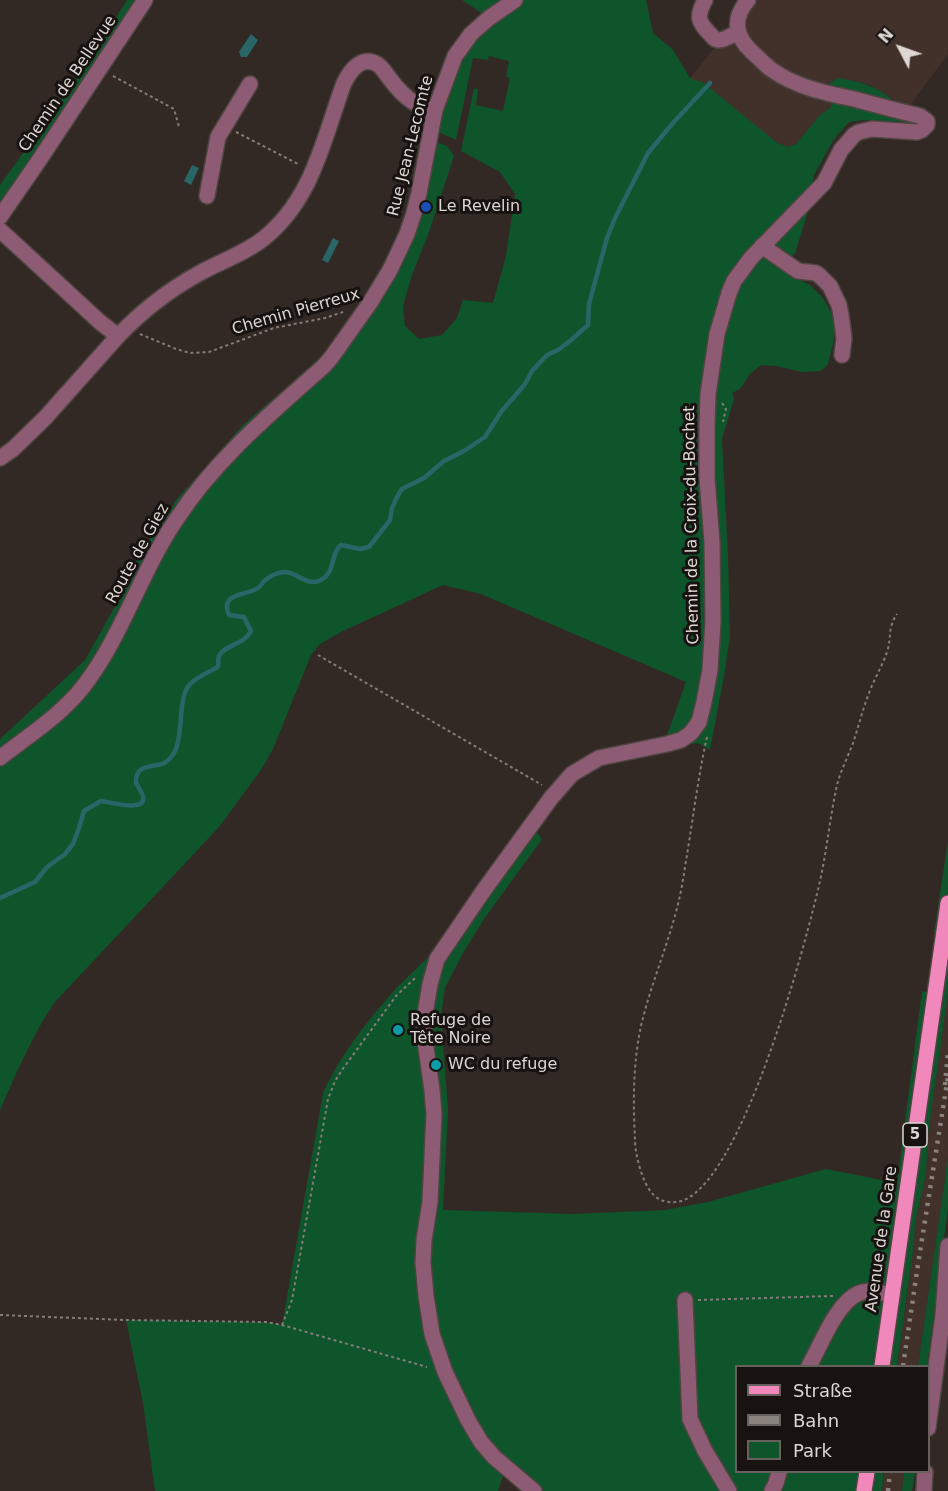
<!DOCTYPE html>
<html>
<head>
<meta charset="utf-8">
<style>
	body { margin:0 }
	#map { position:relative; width:948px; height:1491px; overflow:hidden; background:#332924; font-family:"DejaVu Sans",sans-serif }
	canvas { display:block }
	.legend { position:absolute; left:735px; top:1365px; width:195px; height:108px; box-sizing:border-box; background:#181311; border:2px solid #67615e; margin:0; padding:8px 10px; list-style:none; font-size:18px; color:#ddd6d2 }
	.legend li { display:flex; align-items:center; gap:12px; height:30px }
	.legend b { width:30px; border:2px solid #67615e }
	.north { position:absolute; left:870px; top:18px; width:60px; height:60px; -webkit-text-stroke:4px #181311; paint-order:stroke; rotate:311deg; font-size:16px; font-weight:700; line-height:24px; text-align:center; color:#ddd6d2 }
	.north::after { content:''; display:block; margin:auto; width:21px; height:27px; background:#ddd6d2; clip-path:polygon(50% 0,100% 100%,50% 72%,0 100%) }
</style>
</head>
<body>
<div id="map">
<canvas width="948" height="1491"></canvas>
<ul class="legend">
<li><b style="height:8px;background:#f088bc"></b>Straße</li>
<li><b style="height:8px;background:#8a827d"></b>Bahn</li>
<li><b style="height:16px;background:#0e552c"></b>Park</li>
</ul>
<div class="north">N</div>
</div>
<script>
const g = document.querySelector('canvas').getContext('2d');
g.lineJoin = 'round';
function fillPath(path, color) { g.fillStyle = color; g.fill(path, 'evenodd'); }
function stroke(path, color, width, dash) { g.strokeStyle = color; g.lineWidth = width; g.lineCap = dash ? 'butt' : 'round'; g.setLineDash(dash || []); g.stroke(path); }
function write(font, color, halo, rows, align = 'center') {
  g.font = font + ' "DejaVu Sans",sans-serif'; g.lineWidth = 6; g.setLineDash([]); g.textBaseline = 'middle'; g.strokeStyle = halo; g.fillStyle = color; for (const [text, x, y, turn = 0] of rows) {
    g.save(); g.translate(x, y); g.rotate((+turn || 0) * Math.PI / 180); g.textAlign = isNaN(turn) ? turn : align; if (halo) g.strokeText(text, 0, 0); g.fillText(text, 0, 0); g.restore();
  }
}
fillPath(new Path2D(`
	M748 0H948V54L904 113 898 104 887 95 868 84 838 78 830 83 831 107 821 114 796 144 788 147 776 142 690 78 721 40 737 32Z
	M948 993V1157L918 1366H897L914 1244 915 1223 926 1174 928 1134Z
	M884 1472H904L902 1491H882Z`), '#42312a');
fillPath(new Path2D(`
	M127 0H145L0 217V185L81 73Z
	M462 0H646L653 33 673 50 690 78 704 83 776 142 788 147 796 144 821 114 831 107 830 83 838 78C870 83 890 91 908 119L906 122 864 120 849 122 834 139 814 175 808 212 795 253 788 262 787 271 797 279 810 285 823 298 832 314 835 332 833 344 828 364 821 371 802 372 776 366 761 365 750 374 740 389 732 393 734 399 722 439 728 556 730 636 724 676 710 750 698 743C660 749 603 753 573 777 558 790 546 813 534 829L542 839 484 919 463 953 445 988 441 1017 448 1110 443 1210 573 1214 665 1210 708 1202 826 1169 897 1183 922 991 935 994 944 935 934 933 948 841V993L928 1134 926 1174 915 1223 914 1244 897 1366H736V1472H884L882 1491H534L506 1467 498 1491H155L143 1403 126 1320 266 1322 282 1325 323 1093C339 1057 365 1024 391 994 405 978 423 964 437 947L543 799 568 772 581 762 595 756 665 741 686 682 481 594 443 585 343 631 320 644 311 655 273 749 261 770 219 827 55 1002C32 1035 17 1072 0 1110V739L85 660 113 610 135 562 177 499 243 425 323 355 347 320 368 318 409 233 430 140 447 146 454 156 429 232 412 275 403 306 405 326 419 339 442 335 457 318 463 300 493 303 506 256 515 194 500 172 461 151 474 88 478 89 476 105 503 111 510 78 506 77 509 61 489 56 488 60 473 58 456 140 432 129C437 102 445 68 462 45 469 35 479 26 489 18Z
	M948 1157V1208L927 1366H918Z
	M904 1472H915L912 1491H902Z`), '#0e552c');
fillPath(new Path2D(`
	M251 34 258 40 247 57H241L239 52Z
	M192 165 199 168 191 185 184 181Z
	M333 238 339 241 328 263 322 260Z`), '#286668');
stroke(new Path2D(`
	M0 898 35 882 47 867 65 854 73 844 79 828 84 811 101 801C110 802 141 811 143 800 145 796 138 787 136 783 135 762 154 769 166 762 169 760 174 754 175 751 184 733 177 698 190 684 197 677 209 672 218 667 218 663 218 660 219 656 224 645 244 645 251 631L244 617 229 615C219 592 247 596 258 588 261 586 262 583 264 581 270 576 278 572 286 572 298 573 307 587 321 580 336 572 330 554 341 545L360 549 369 547 390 520 392 508 397 497 402 489 424 478 444 461 464 451 485 437 501 412 525 384 532 371 547 355 558 350 570 341 588 325 589 304 607 238 616 216 642 165 648 153 672 124 710 83`), '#286668', 4.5);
const minor = new Path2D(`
	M705 0C696 17 698 22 711 35 714 38 714 40 719 40 725 40 732 35 738 32
	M207 196 218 137 250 84
	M0 217 40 159 145 0
	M0 230 101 323 118 336C142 311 169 290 198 274 219 262 244 254 263 239 313 199 323 140 344 83 350 71 361 55 377 64 382 67 386 74 390 79 396 87 404 96 413 102 420 106 428 108 435 110
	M762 246 798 271 816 273 820 276 830 286 839 305 841 315 844 338 842 355
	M0 458 13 449 45 418 118 336
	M0 758C28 736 60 716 83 687 122 637 140 573 176 520 215 460 270 414 324 366L331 358 370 303 390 270 407 234 414 213 419 193 435 110 455 56 471 34 489 18 515 0
	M685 1300 690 1419 705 1451 729 1491
	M809 1366C821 1345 836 1303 859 1293 869 1289 882 1293 892 1295
	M928 1428 943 1315 948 1246
	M534 1491 494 1457 481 1442 468 1420 445 1372 432 1334 426 1296 423 1263 424 1240 430 1202 434 1114 432 1090 424 1034 425 1014 430 984 437 959 484 890 551 798 572 774 599 758 667 744 681 740 691 733 699 722 704 702 710 670 713 621 712 542 707 478V425L708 394 717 334 729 293 734 281 751 258 824 183 841 150 854 135 859 132 872 129 917 132 922 130 927 125V121L920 116C898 111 876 105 854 99 825 93 796 87 772 70 765 65 759 58 752 52 735 36 732 19 748 0
	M772 1491 776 1483 779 1472
	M924 1491 925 1472`);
const major = new Path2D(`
	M882 1366 948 903
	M864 1491 867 1472`);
stroke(minor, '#4e4540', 18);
stroke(major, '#4e4540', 18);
stroke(new Path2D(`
	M113 76 174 109 179 127
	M236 132 300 165
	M140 334 176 349 190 353 209 352 274 328 325 318 346 311
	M722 403 726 409 723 422
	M318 655 542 785
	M707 737C698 777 693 819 686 861 684 874 682 887 679 900 669 943 651 983 641 1026 633 1063 633 1102 635 1140 635 1154 642 1182 652 1193 658 1201 668 1203 677 1202 740 1193 807 939 820 881 827 849 830 817 837 785 841 769 850 753 855 737 860 721 864 705 871 688 876 676 883 664 887 652 892 637 887 629 897 614
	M698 1300 833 1296
	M0 1315 126 1320 266 1322 282 1325 427 1367
	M282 1325 292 1300 328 1099 335 1081 342 1070 396 996 415 978`), '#857c78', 2, [3, 3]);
stroke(minor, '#8e5b74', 15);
stroke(major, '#f088bc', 15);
stroke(new Path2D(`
	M945 1085 948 1052
	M903 1366 919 1258 948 1077
	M888 1491 890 1472`), '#8a827d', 4.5, [3, 6]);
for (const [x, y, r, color] of [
	[426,207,6,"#1a4fb4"],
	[398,1030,6,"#0f9aa8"],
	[436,1065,6,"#0f9aa8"]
]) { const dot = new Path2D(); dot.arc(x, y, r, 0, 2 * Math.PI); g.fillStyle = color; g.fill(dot); stroke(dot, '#181311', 2); }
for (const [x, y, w] of [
	[915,1135,24]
]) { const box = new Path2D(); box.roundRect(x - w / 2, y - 12, w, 24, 4.5); g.fillStyle = '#181311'; g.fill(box); stroke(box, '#ddd6d2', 1.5); }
write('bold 15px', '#ddd6d2', null, [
	["5",915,1135]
]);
write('16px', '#ddd6d2', '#181311', [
	["Chemin de Bellevue",68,84,-56],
	["Rue Jean-Lecomte",411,146,-76],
	["Chemin Pierreux",296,312,-16],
	["Chemin de la Croix-du-Bochet",692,525,-91],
	["Route de Giez",138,554,-61],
	["Avenue de la Gare",882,1239,-82]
]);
write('16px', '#ddd6d2', '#181311', [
	["Le Revelin",438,207],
	["Refuge de",410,1021],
	["Tête Noire",410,1039],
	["WC du refuge",448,1065]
], 'left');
</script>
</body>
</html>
